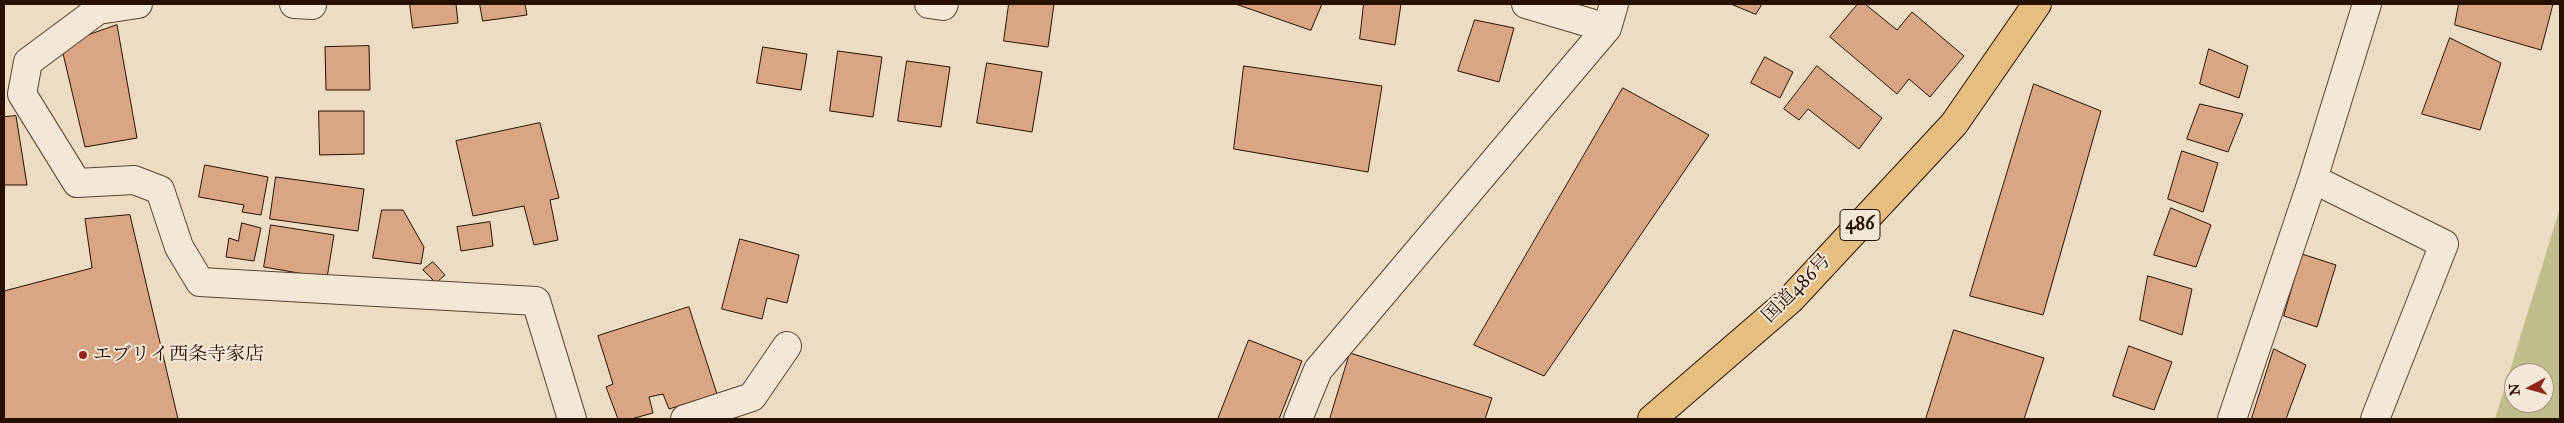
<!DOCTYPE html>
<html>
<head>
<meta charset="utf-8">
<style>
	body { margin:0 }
	#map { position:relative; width:2564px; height:423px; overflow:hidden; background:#eddcc1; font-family:"IM FELL Great Primer",serif }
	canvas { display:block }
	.frame { position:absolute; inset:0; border:5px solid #281001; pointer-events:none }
	.north { position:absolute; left:2504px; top:363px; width:50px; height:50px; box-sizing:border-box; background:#f3e8d7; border:1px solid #a29281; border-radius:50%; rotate:264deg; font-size:14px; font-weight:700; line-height:20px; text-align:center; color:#281001 }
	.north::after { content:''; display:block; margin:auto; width:18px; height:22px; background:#8f2418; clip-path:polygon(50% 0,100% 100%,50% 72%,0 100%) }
</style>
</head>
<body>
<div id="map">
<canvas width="2564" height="423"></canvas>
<div class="frame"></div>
<div class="north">N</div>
</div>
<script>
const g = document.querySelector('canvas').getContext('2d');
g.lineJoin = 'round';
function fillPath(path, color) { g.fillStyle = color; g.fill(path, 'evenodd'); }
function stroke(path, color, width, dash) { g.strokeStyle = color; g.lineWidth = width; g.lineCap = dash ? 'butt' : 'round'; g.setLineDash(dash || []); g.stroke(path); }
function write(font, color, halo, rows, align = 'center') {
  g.font = font + ' "IM FELL Great Primer","Noto Serif JP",serif'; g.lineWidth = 4; g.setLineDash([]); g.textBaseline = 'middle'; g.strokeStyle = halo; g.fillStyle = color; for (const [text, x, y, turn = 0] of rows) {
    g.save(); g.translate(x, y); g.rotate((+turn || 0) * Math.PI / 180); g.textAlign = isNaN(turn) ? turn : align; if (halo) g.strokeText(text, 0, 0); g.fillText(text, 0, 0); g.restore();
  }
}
fillPath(new Path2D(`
	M2560 208V419H2495ZM2514 373H2544V403H2514Z`), '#c0be8d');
const building = new Path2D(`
	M410 4H456L458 23 413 28Z
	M480 4H525L527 15 483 21Z
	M1009 4H1054L1048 47 1004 41Z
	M1236 4H1322L1311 30Z
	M1364 4H1401L1395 45 1360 39Z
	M1731 4H1762L1756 14Z
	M1858 4H1865L1897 30 1912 12 1964 56 1930 97 1909 79 1897 94 1830 37Z
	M2459 4H2553L2541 50 2455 25Z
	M1475 20 1514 28 1499 82 1458 71Z
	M117 25 137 138 85 147 61 45Z
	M2450 38 2501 63 2480 130 2422 114Z
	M369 46 370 90H326L325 47Z
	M763 47 807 54 801 90 757 83Z
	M2209 49 2248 66 2239 98 2200 84Z
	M838 51 882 57 873 117 830 111Z
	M1765 57 1793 72 1780 98 1751 83Z
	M907 61 950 67 941 127 898 121Z
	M987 63 1042 72 1032 132 977 123Z
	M1244 66 1382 86 1368 172 1234 149Z
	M1817 66 1882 118 1859 149 1808 109 1799 120 1784 109Z
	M2034 84 2101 111 2043 315 1970 296Z
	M1623 88 1709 135 1544 376 1474 345Z
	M2200 104 2243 114 2228 152 2187 139Z
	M319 111H364V154L320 155Z
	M16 116 27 185H4V117Z
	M540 123 559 198 550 200 558 240 534 245 524 206 473 216 456 141Z
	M2182 151 2218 163 2203 212 2168 199Z
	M205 165 268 177 261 215 242 212 244 205 199 197Z
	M276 177 364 189 358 231 270 219Z
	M2171 208 2211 225 2196 267 2154 255Z
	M382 210H403L424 247 421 264 373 258Z
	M130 215 178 419H4V291L92 268 85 219Z
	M490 222 493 246 461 251 457 227Z
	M242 223 261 228 254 261 226 257 229 238 238 241Z
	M271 225 334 235 327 278 264 267Z
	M740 239 799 255 787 303 767 298 762 319 722 309Z
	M2302 254 2336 265 2317 327 2284 316Z
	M433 262 445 275 436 283 423 270Z
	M2148 276 2192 289 2182 335 2140 320Z
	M689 307 717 394 669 409 663 394 649 397 653 413 631 419H618L606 387 613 384 598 336Z
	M1954 330 2044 358 2024 419H1926Z
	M1249 340 1302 361 1279 419H1218Z
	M2129 346 2172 362 2154 410 2113 396Z
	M2274 349 2306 365 2286 419H2256L2252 418Z
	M1350 353 1492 398 1485 419H1330Z`);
fillPath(building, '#d8a684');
stroke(building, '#281001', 1);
const minor = new Path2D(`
	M138 4 98 10 28 62 22 94 77 183 134 180 160 190 179 247 200 282 536 301 572 419
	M294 4 312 5
	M929 4 943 6 944 4
	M1526 4 1607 28
	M2313 179 2444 244 2375 419
	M685 419 752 397 787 346
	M1298 419 1318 370 1607 28 1614 4
	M2232 419 2313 179 2367 4`);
const trunk = new Path2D(`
	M1652 419 1790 300 1954 124 2037 4`);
stroke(minor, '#594331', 30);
stroke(trunk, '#281001', 30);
stroke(minor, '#f3e8d7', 28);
stroke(trunk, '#e6be80', 28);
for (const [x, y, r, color] of [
	[83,355,5,"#8f2418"]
]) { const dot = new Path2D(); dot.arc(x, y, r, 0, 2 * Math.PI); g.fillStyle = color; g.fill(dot); stroke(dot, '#f3e8d7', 2); }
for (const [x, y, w] of [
	[1860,225,40]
]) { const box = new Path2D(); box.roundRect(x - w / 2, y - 15.5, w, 31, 4); g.fillStyle = '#f3e8d7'; g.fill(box); stroke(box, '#281001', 1); }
write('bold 18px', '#281001', null, [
	["486",1860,225]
]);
write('19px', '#281001', '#f3e8d7', [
	["国道486号",1797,289,-45]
]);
write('19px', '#281001', '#f3e8d7', [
	["エブリイ西条寺家店",93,355]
], 'left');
</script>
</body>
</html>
